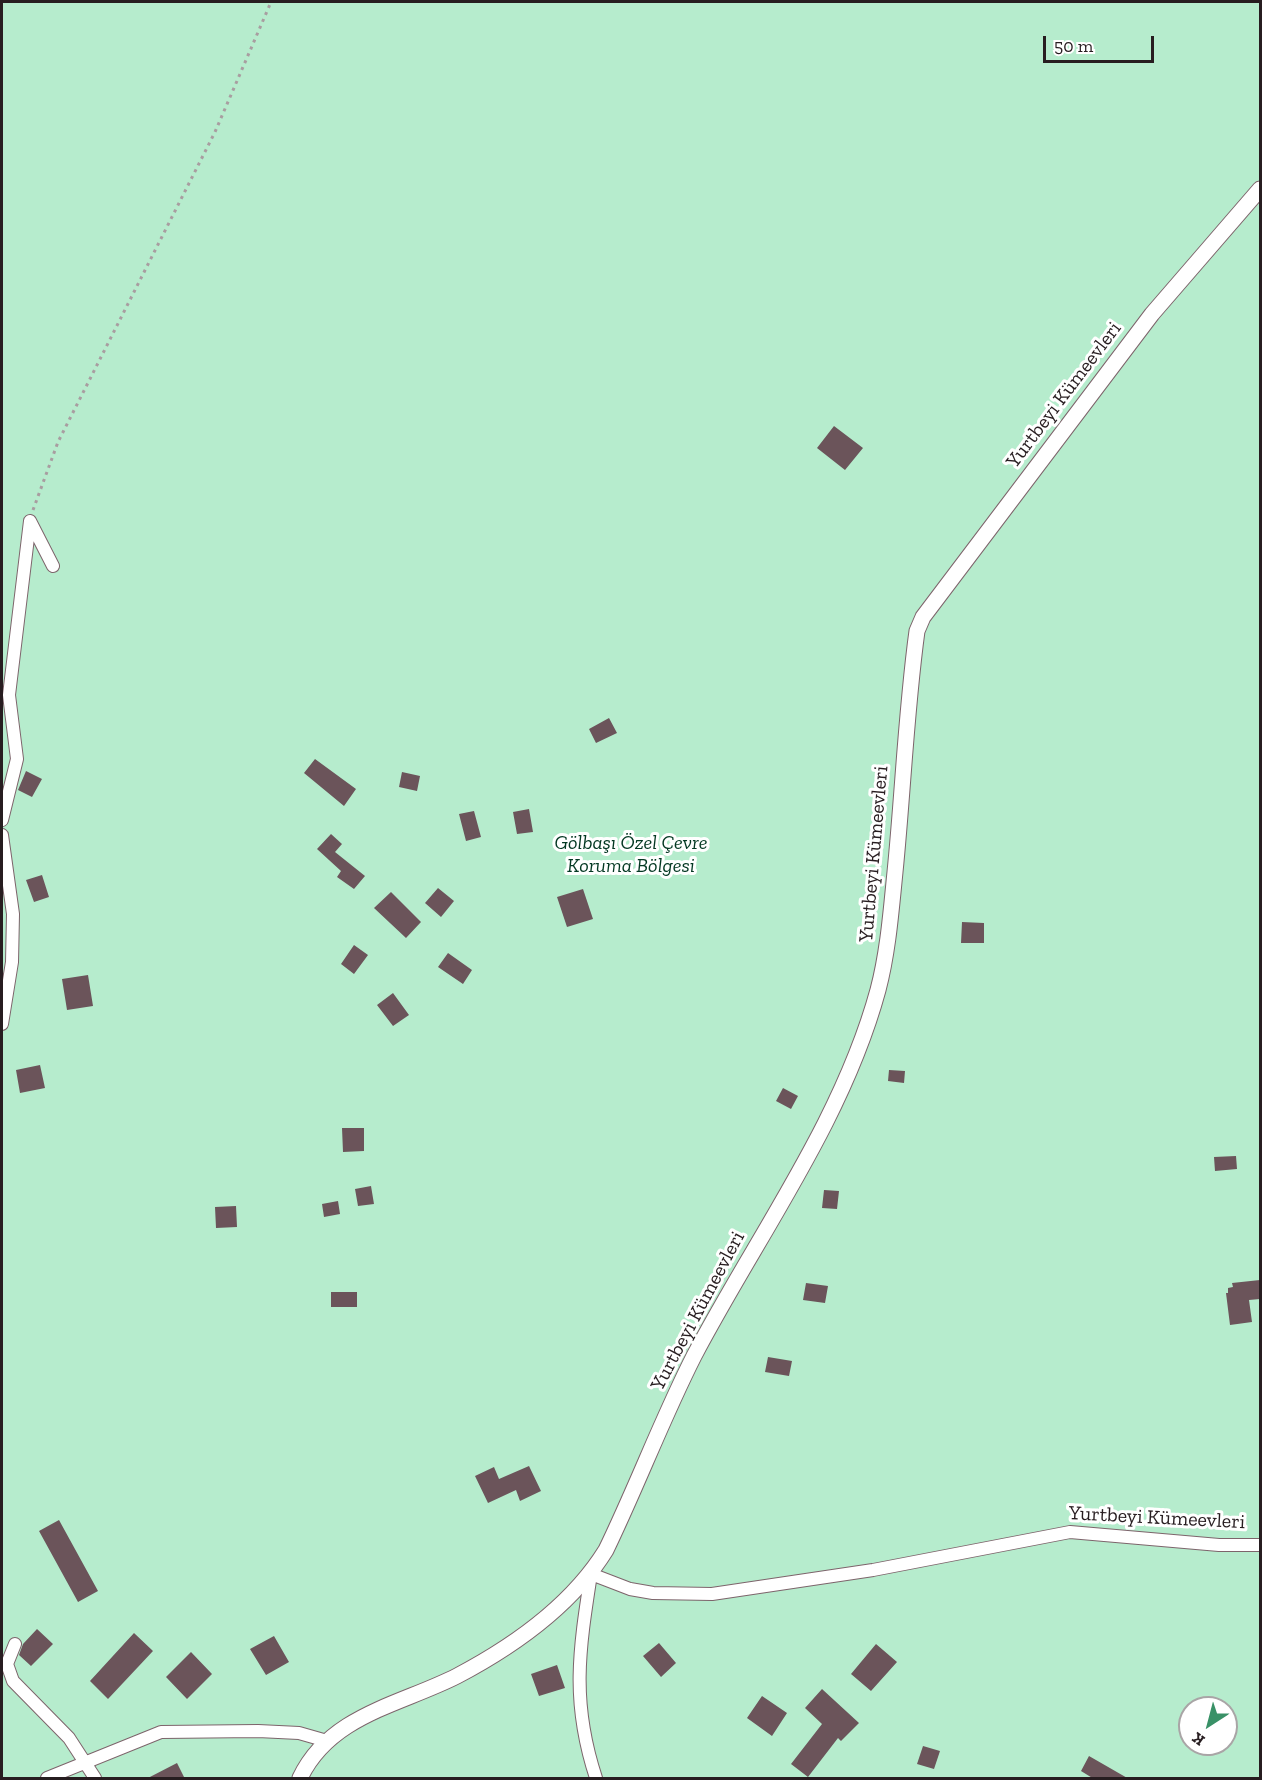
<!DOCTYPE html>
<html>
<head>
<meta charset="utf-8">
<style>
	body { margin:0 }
	#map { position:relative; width:1262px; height:1780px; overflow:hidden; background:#fcf0f3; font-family:"Zilla Slab",serif }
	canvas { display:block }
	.frame { position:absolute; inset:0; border:3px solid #271d20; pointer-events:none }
	.north { position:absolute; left:1178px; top:1696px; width:60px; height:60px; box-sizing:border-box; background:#fff; border:2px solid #a9a5a6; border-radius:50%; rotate:216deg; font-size:16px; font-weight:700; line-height:24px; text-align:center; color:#271d20 }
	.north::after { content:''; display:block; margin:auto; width:21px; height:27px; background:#399167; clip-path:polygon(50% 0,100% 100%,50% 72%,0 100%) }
	.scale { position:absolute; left:1043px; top:36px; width:111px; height:27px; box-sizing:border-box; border:3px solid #271d20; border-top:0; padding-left:8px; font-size:18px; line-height:21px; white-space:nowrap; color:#271d20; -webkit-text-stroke:4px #fff; paint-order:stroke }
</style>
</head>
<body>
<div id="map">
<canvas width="1262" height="1780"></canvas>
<div class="frame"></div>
<div class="north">K</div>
<div class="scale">50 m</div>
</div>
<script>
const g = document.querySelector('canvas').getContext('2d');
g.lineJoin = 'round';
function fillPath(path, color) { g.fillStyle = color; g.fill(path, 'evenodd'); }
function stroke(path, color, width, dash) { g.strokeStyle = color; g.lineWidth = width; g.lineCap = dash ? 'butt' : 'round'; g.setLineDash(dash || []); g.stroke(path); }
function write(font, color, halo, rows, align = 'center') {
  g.font = font + ' "Zilla Slab",serif'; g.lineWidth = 6; g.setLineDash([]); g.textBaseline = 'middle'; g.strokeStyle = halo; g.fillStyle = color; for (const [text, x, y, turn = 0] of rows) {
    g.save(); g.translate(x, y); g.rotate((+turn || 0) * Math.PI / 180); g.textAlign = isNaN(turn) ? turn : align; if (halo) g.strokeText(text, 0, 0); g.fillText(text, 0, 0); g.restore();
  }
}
fillPath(new Path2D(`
	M2 2H1260V1778H2ZM1190 1708H1226V1744H1190Z`), '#b6eccd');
fillPath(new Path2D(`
	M834 426 863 448 845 470 817 448Z
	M609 718 617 733 596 743 589 729Z
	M315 759 356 789 344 806 304 773Z
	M26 771 42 779 32 797 18 790Z
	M402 772 420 776 417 791 399 787Z
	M529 809 533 832 517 834 513 812Z
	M474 811 481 837 466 841 459 814Z
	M331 834 342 844 335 852 365 876 354 889 337 877 341 871 317 849Z
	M42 875 49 897 34 902 26 880Z
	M438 888 454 901 441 917 425 903Z
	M583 889 593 919 567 927 557 897Z
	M391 892 421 922 406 938 374 908Z
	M962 922 984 923V943H961Z
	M354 945 368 955 354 974 341 964Z
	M448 953 472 970 463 984 438 967Z
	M88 975 93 1006 67 1010 62 979Z
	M393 993 409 1015 393 1026 377 1005Z
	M40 1065 45 1088 20 1093 16 1070Z
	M889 1070 905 1071 904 1083 888 1081Z
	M783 1088 798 1096 791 1109 776 1101Z
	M342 1128H364V1151L343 1152Z
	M1236 1156 1237 1169 1215 1171 1214 1157Z
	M371 1186 374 1204 358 1206 355 1189Z
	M824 1190 839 1191 837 1209 822 1208Z
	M338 1201 340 1214 324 1217 322 1204Z
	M236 1206 237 1227 216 1228 215 1207Z
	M1260 1280V1299L1249 1300 1252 1322 1230 1325 1226 1293H1228V1288L1233 1287 1232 1283Z
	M806 1283 828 1286 825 1303 803 1300Z
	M331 1292H357V1307H331Z
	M768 1357 792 1361 789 1376 765 1372Z
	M529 1466 541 1491 520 1501 516 1490 488 1503 475 1476 494 1467 499 1479Z
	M59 1520 98 1591 78 1602 39 1531Z
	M37 1629 53 1644 31 1666 19 1655 23 1644Z
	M134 1633 153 1651 108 1699 90 1681Z
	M274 1636 289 1662 266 1675 250 1649Z
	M659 1643 676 1663 661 1677 643 1656Z
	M876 1644 897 1662 871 1691 851 1674Z
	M191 1652 212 1674 187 1699 166 1677Z
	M557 1665 565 1688 539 1696 531 1674Z
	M822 1689 859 1723 841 1741 838 1738 808 1777 791 1764 822 1724 805 1708Z
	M762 1696 787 1713 772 1736 747 1718Z
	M923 1746 940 1751 934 1769 917 1764Z
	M1089 1756 1129 1779H1094L1081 1771Z
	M177 1763 185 1779H146Z`), '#6b545a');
const minor = new Path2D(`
	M2 820 17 759 9 695 30 521 53 566
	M2 835 13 914 12 962 2 1024
	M15 1644 7 1664 13 1681 69 1738 95 1778
	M47 1778 161 1732 258 1731 299 1733 327 1741
	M596 1778C571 1702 579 1651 591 1574L630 1589 653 1593 712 1594 873 1570 1070 1532 1219 1545H1260`);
const tertiary = new Path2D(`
	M300 1778C330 1715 400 1705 457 1676 514 1646 572 1605 606 1550 637 1486 662 1419 694 1356 757 1236 842 1122 878 990 888 952 891 912 895 872 903 792 906 711 917 631L923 617 1152 314 1260 189`);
stroke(minor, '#7d646b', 14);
stroke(tertiary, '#7d646b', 17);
stroke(new Path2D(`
	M33 510 58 442 215 132 271 2`), '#a89da0', 3, [3, 4.5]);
stroke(minor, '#fff', 12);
stroke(tertiary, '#fff', 15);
write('20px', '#271d20', '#fff', [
	["Yurtbeyi Kümeevleri",1064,395,-53],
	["Yurtbeyi Kümeevleri",874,854,-85],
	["Yurtbeyi Kümeevleri",698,1311,-62],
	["Yurtbeyi Kümeevleri",1157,1518,3]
]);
write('italic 20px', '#033822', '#fff', [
	["Gölbaşı Özel Çevre",631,843],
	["Koruma Bölgesi",631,866]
]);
</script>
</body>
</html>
